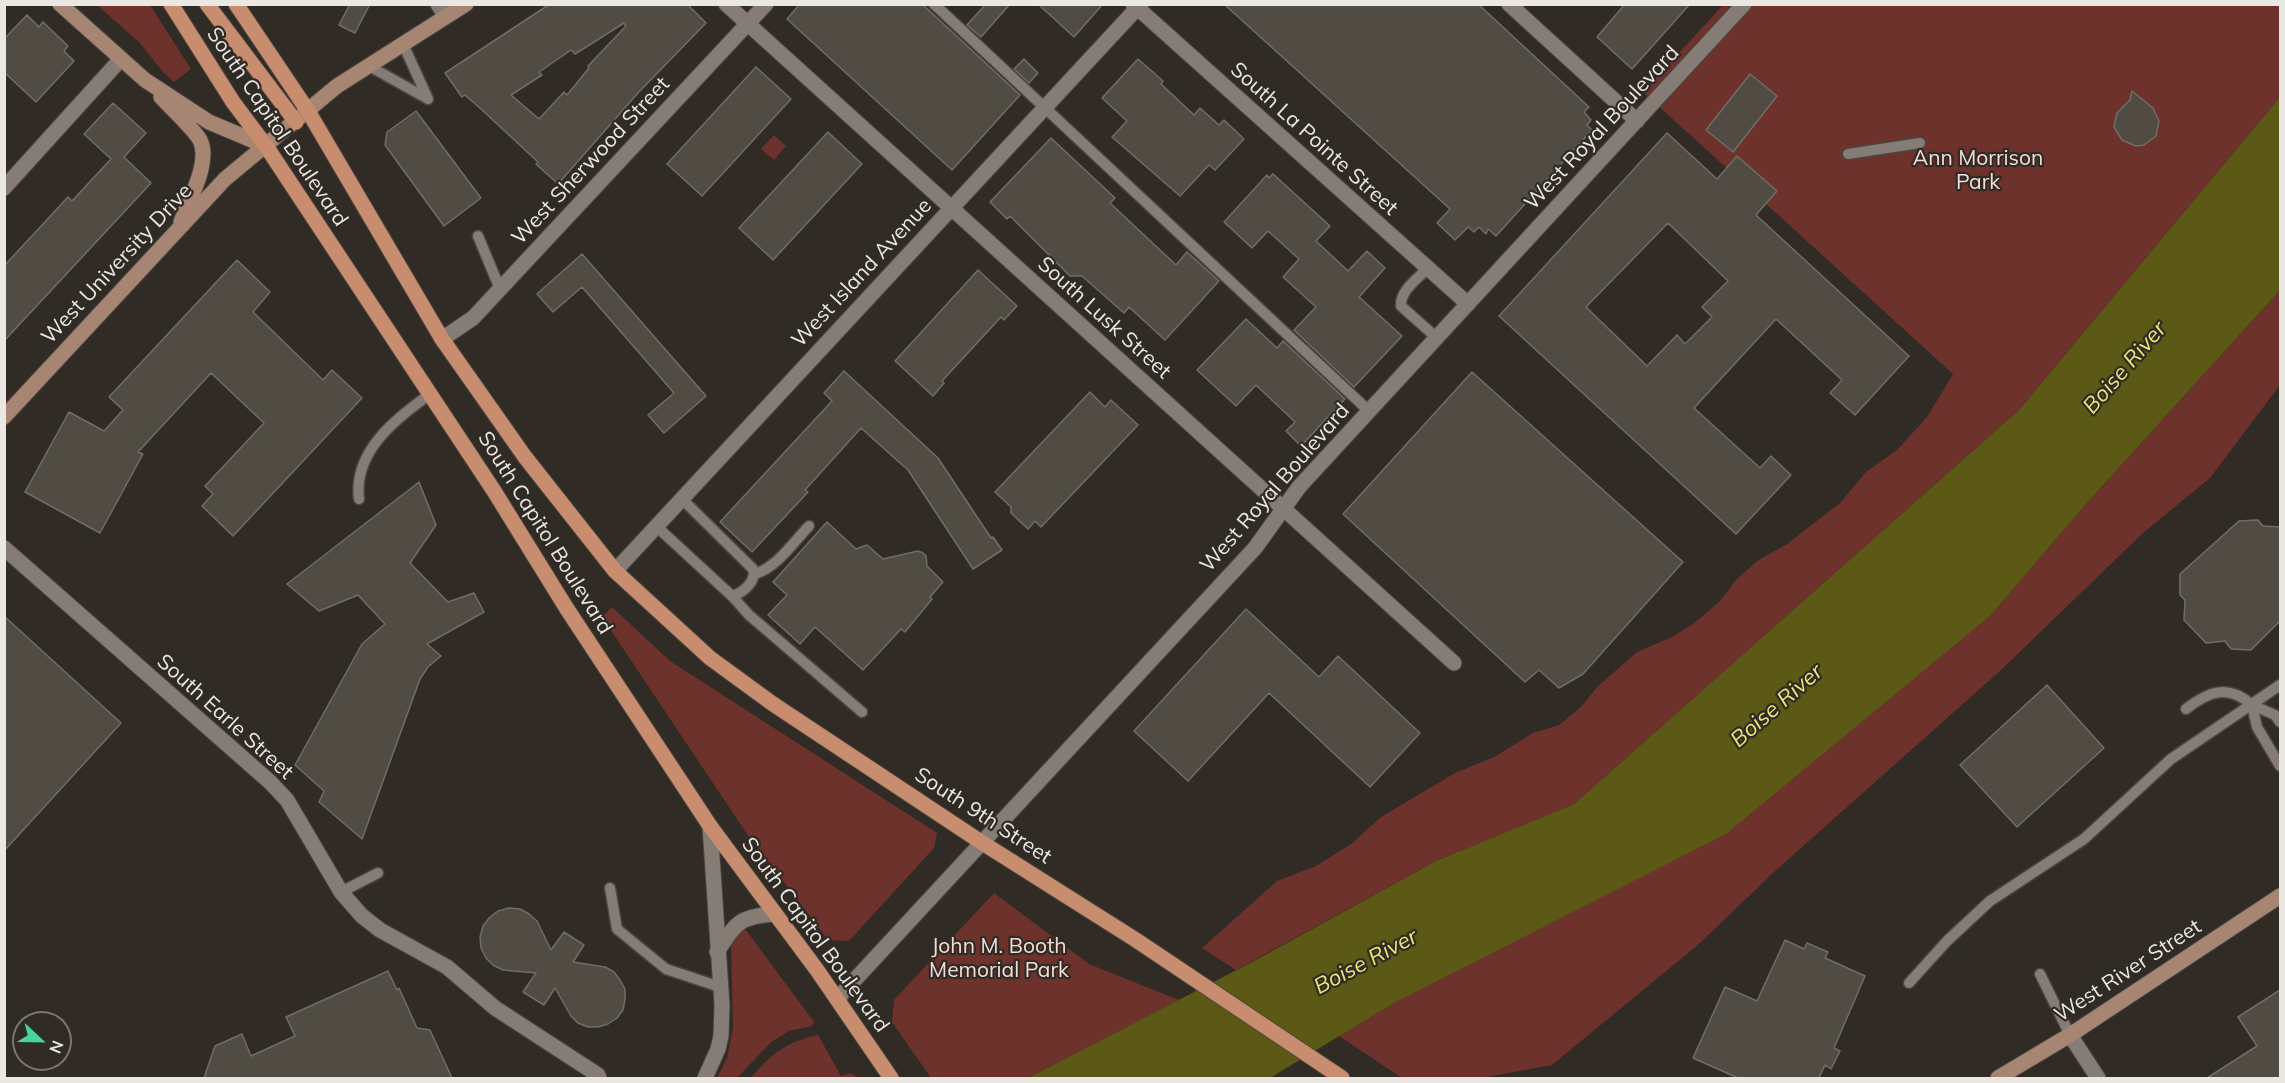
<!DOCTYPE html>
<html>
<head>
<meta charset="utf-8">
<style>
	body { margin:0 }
	#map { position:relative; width:2285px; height:1083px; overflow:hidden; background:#312b25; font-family:Mulish,sans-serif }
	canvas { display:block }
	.frame { position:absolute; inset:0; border:6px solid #ebe7e3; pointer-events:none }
	.north { position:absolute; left:12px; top:1011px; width:60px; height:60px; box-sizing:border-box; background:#312b25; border:2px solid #7b7671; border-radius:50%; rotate:112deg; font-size:16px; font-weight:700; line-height:24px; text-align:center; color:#ebe7e3 }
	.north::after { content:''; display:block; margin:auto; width:21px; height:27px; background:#46d49e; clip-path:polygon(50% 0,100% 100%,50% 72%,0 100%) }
</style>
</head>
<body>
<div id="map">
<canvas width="2285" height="1083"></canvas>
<div class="frame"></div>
<div class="north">N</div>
</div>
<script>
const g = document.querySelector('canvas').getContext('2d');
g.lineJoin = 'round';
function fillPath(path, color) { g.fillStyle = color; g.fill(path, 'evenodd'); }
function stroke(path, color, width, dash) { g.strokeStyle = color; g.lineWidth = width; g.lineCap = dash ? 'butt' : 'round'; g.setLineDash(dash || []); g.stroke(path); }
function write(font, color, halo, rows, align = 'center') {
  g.font = font + ' Mulish,sans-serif'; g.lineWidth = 4.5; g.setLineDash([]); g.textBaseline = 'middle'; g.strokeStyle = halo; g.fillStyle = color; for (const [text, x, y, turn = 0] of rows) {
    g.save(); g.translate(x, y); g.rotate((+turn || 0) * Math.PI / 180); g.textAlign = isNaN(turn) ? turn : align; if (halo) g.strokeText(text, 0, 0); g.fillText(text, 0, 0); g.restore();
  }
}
fillPath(new Path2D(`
	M97 5H150L191 69 174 82 163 72 140 43Z
	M1723 5H2280V97L2019 410 1574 804 1436 861 1236 970 1202 948 1277 881 1316 866 1351 844 1381 817 1455 773 1494 757 1533 733 1559 725 1582 706 1597 687 1637 652 1672 637 1693 624 1720 601 1736 580 1757 561 1787 544 1840 503 1866 472 1897 450 1927 417 1953 374 1643 92Z
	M774 135 786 146 774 160 761 149Z
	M2280 290V385L2210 478 2143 533 2000 671 1774 872 1699 944 1552 1065 1481 1078H1402L1339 1036 1394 1003 1991 615 2086 504Z
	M612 607 670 661 937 833 934 848 849 941 828 940 747 834 602 617Z
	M994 893 1089 964 1179 1000 1028 1078H931L892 1022 894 1000Z
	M743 926 814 1022 812 1026 789 1031 771 1042 737 1078H717L727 1058 733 1028 731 941Z
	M818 1035 841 1076 851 1073 858 1078H751C770 1054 788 1041 818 1035Z`), '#6c322b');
fillPath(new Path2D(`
	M2280 97V290L2086 504 1991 615 1726 834 1394 1003 1270 1078H1028L1254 961 1436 861 1574 804 2019 410Z`), '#5c5815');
const building = new Path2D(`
	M350 4H370L355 33 339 25Z
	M550 4H687L706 23 637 94 558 184 536 164 538 162 481 109 465 95 462 97 445 73ZM624 23 626 26 588 66 589 68 567 95 564 92 539 119 511 95 542 75 539 72 571 50 575 54Z
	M800 4H922L1020 95 952 170 787 19Z
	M986 4H1010L981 37 967 25Z
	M1038 4H1103L1074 37Z
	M1224 4H1478L1589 107 1584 112 1591 120 1587 125 1592 130 1496 236 1488 229 1486 234 1479 227 1474 232 1468 227 1455 240 1437 223 1450 209Z
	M1625 4H1690L1632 69 1597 37Z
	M27 15 39 27 43 22 68 46 64 51 74 61 36 102 4 72V39Z
	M1024 59 1038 73 1029 83 1014 69Z
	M1138 59 1163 81 1161 84 1194 115 1200 108 1219 125 1224 120 1244 139 1215 170 1209 165 1180 196 1112 137 1127 121 1102 98Z
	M756 67 791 99 702 196 667 164Z
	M1750 74 1777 96 1733 152 1706 130Z
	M2132 91 2153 108 2159 121 2156 136 2144 145 2136 146 2122 140 2114 127 2117 113 2130 100Z
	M113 103 146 133 124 157 151 183 4 341V266L68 197 72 201 111 159 84 134Z
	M416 111 481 198 444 226 385 145 387 132Z
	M828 132 862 164 773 260 739 228Z
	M1667 133 1717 179 1737 156 1777 191 1756 215 1909 356 1855 415 1830 393 1842 380 1776 319 1694 408 1760 468 1771 456 1791 475 1736 534 1499 316ZM1668 223 1728 281 1702 307 1712 317 1685 344 1677 335 1647 366 1586 307Z
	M1051 138 1115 198 1110 203 1176 265 1187 252 1219 281 1165 340 1129 307 1124 313 1082 276H1070L1010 216 1007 219 990 202Z
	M1273 174 1330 226 1316 241 1348 271 1367 251 1385 268 1359 297 1402 336 1354 387 1294 330 1316 307 1283 277 1299 259 1268 231 1252 248 1224 222 1267 175 1269 178Z
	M582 254 706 396 664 433 648 415 674 393 582 287 553 312 537 294Z
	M237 260 270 292 253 312 323 380 332 370 362 398 233 536 202 506 213 494 205 486 264 423 211 373 138 452 143 454 100 533 25 492 69 412 104 431 123 410 109 397Z
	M978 270 1017 306 1004 320 1001 317 942 381 944 383 933 396 895 361Z
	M1246 319 1277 348 1283 341 1345 399 1301 446 1286 431 1295 422 1256 385 1236 406 1197 370Z
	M844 371 938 458 991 538 993 537 1002 550 973 569 908 470 861 428 805 490 808 492 752 552 720 522 832 401 824 393Z
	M1472 372 1683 562 1583 674 1559 688 1539 670 1525 682 1343 514Z
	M1090 392 1105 407 1111 400 1138 425 1041 527 1035 521 1028 529 1011 513V507L995 492Z
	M419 482 436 525 410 563 448 602 474 593 484 612 427 644 441 656 428 667 420 679 362 839 319 802 324 791 295 765 362 644 385 624 358 595 319 611 287 584Z
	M2258 520 2263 526 2280 527V621L2251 650 2231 649 2225 641 2206 643 2184 620 2185 600 2180 595V574L2239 521Z
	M827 522 856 549 867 545 883 559 918 551 923 553 926 556 927 566 943 582 930 597 932 599 905 632 901 629 863 670 815 627 800 644 768 615 787 595 773 582Z
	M1246 609 1319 677 1338 656 1420 733 1370 787 1269 693 1188 781 1134 731Z
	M4 616 121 723 4 851Z
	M2047 685 2104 748 2017 827 1960 765Z
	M509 908 520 909 529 914 537 921 551 950 564 932 584 945 573 962 605 967 614 972 620 980 625 989V1000L623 1010 617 1018 608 1024 598 1027H588L578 1023 571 1016 555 988 544 1005 523 992 536 973 503 970 493 965 486 958 481 948 480 937 483 926 490 917 498 911Z
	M1785 940 1804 949 1807 943 1828 952 1825 958 1865 976 1834 1048 1840 1051 1831 1069 1825 1065 1819 1078H1738L1693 1058 1725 987 1757 1001Z
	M388 971 397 990 399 988 417 1028 430 1030 452 1078H204L215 1046 242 1034 251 1056 295 1036 286 1017Z
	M2280 990V1078H2207L2257 1046 2238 1017Z`);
fillPath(building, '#504c44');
stroke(building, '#716d64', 1.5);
const lane = new Path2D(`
	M934 4 1369 411
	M403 44 428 99
	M369 66 428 99
	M1848 154 1920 143
	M478 236 500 289
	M1427 269C1417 279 1400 291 1401 306L1437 338
	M359 499C353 451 396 419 430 394
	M656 526 732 596C743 593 757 581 753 569L682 499
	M755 574C778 566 792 544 809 526
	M732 596 749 615 862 712
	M2186 709C2209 691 2228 684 2252 705
	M2280 722 2275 715 2252 705 2257 727 2280 766
	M610 888 617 929 666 969 720 987
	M341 892 378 873
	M2040 974 2070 1035
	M1909 983 1947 941 1990 901 2084 839 2171 759 2280 685`);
const street = new Path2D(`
	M438 4 445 16
	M726 4 1454 663
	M1133 4 1468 304
	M1509 4 1637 121
	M4 188 120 60
	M442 339 473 318 766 4
	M4 548 270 782 287 800 341 892 362 916 380 930 447 967 495 1008 598 1075 599 1078
	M615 571 1141 4
	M717 952C737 922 738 917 775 914
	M837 999 1255 548 1299 487 1744 4
	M2070 1035 2098 1078
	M705 1078 718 1049 721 1036 722 1005 710 826`);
const secondary = new Path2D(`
	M60 4 145 80 209 122 266 146
	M161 97C171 108 194 129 200 140 211 162 189 200 181 222
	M4 417 225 179 337 86 466 4
	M1998 1078 2070 1035 2280 896`);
const primary = new Path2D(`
	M171 4 233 102 266 146 494 491 567 609 710 826 817 970 891 1078
	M207 4 296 122
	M236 4 308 111 442 339 525 457 615 571 710 658 773 704 981 842 1136 940 1342 1078`);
stroke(lane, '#4b4641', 13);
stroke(street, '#4b4641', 17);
stroke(secondary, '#4b4641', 17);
stroke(primary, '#4b4641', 17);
stroke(lane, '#847c75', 10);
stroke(street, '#847c75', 15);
stroke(secondary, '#a68572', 15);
stroke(primary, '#c88d6e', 15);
write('21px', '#ebe7e3', '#312b25', [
	["South Capitol Boulevard",277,127,56],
	["West Royal Boulevard",1602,128,-47],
	["South La Pointe Street",1314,139,42],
	["West Sherwood Street",591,161,-47],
	["West University Drive",117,264,-47],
	["West Island Avenue",862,273,-47],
	["South Lusk Street",1104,318,42],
	["West Royal Boulevard",1275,488,-49],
	["South Capitol Boulevard",545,533,58],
	["South Earle Street",225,717,42],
	["South 9th Street",983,816,33],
	["South Capitol Boulevard",815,935,54],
	["West River Street",2128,971,-33]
]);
write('21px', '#f4dcd8', '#312b25', [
	["Ann Morrison",1978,159],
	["Park",1978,183],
	["John M. Booth",999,947],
	["Memorial Park",999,971]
]);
write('italic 22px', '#ede675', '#312b25', [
	["Boise River",2125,368,-49],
	["Boise River",1777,706,-41],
	["Boise River",1366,962,-28]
]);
</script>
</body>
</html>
